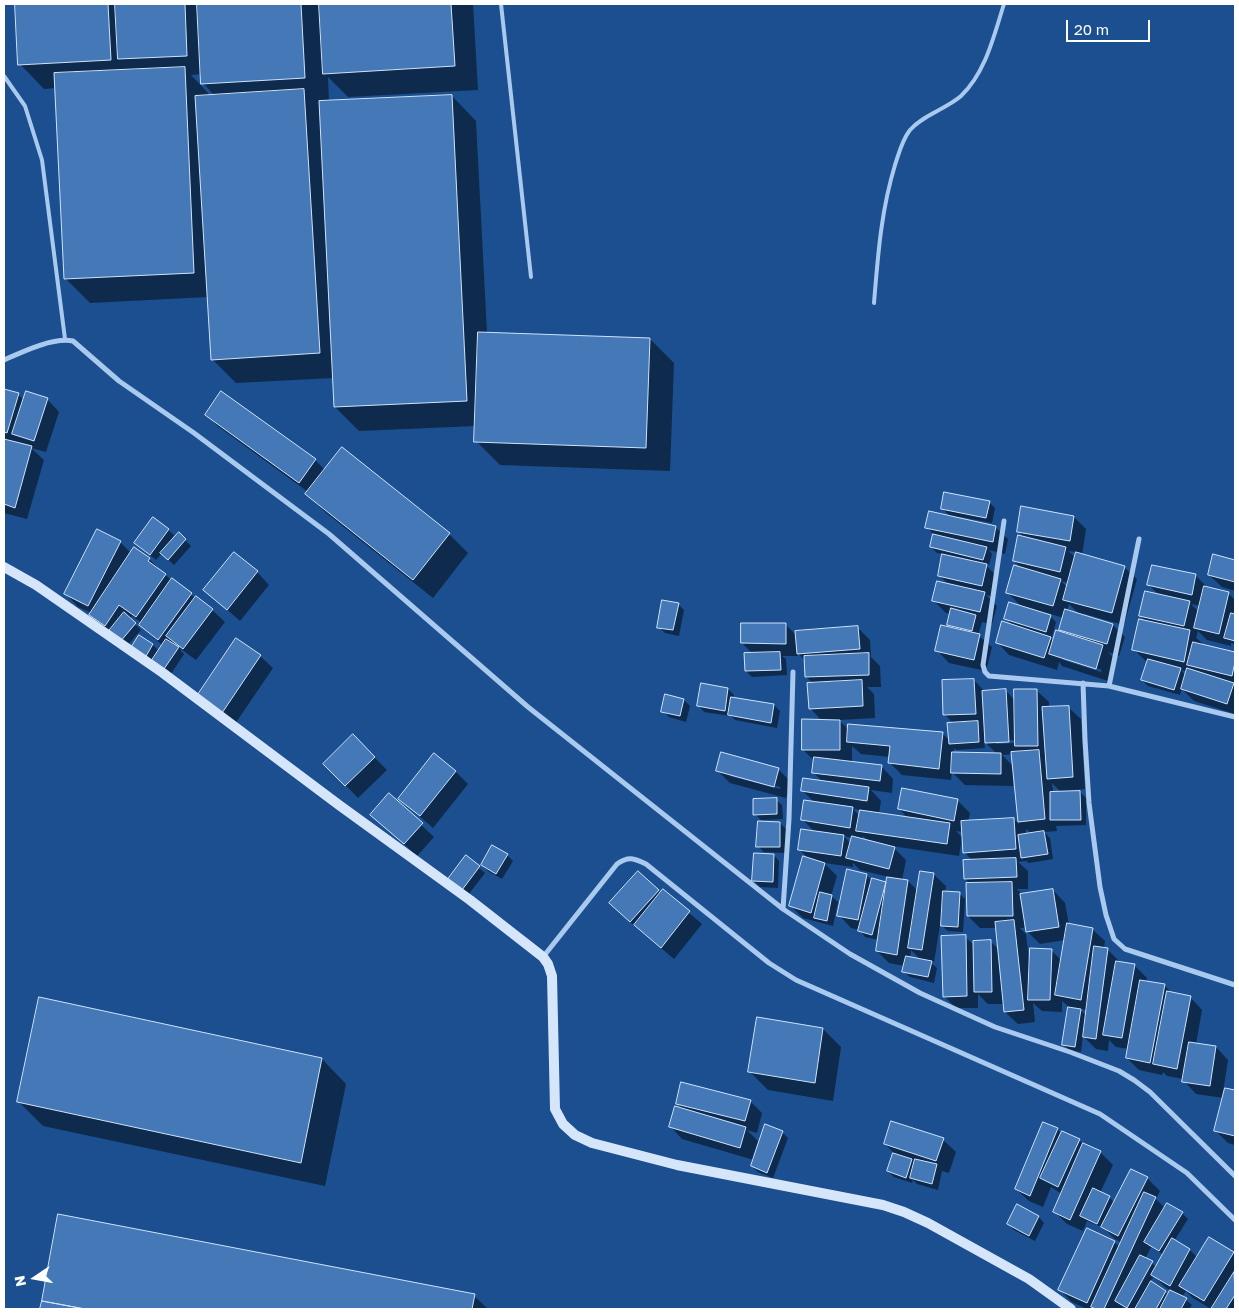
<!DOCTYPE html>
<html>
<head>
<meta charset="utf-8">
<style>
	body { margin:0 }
	#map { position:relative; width:1239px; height:1313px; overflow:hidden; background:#1b4f8f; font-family:"Golos Text",sans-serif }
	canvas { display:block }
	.frame { position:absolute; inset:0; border:5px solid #fff; pointer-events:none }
	.north { position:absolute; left:10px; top:1253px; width:50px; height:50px; -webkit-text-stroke:4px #1b4f8f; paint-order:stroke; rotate:258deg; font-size:14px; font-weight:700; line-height:20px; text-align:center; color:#fff }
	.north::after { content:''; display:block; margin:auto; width:18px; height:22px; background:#fff; clip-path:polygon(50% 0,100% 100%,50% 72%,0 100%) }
	.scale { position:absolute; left:1066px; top:20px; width:84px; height:22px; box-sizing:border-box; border:2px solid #fff; border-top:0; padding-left:6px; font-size:15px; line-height:18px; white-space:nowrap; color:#fff; -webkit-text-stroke:4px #1b4f8f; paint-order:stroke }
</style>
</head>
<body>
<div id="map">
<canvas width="1239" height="1313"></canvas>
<div class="frame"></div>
<div class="north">N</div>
<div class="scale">20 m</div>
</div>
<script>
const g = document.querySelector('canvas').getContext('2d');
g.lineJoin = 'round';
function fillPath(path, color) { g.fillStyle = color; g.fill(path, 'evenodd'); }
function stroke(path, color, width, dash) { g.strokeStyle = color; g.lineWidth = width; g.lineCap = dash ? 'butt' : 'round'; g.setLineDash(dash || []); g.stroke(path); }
fillPath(new Path2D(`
	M17 4H473L478 90 348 97 328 77 329 102 452 96 476 121 487 333 650 339 674 363 670 471 500 465 476 441V426L359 431 335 407 333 378 236 383 212 359 208 297 90 303 65 278 56 88 44 89 20 64ZM202 74 203 83 215 96H209L208 93 191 75Z
	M4 390 18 394 24 400 47 399 59 412 46 452 31 448 44 460 27 519 4 513Z
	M222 393 315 460 325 470 342 448 449 534 468 553 433 598 325 512 307 494 308 492 219 427 206 415Z
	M989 502 995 508 992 523 960 517 959 519 995 527 1008 539 1005 554 989 550 992 554 989 565 985 564 998 578 994 597 986 595 997 606 992 624 982 622 978 635 992 647 986 671 949 663 937 650 954 629 949 624 951 614 946 613 934 601 949 585 939 575 944 554 937 553 931 547 934 535 927 527 951 517 943 509Z
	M1074 517 1086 529 1082 555 1124 567 1137 579 1124 625 1084 614V616L1113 625 1125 637 1119 656 1108 652 1115 659 1108 681 1062 666 1059 662 1057 670 1009 655 997 642 1013 626 1006 618 1022 607 1007 592 1022 569 1014 561 1024 538 1018 531ZM1068 551 1077 552 1076 558ZM1061 581 1069 583 1067 587ZM1069 604 1080 615 1067 611ZM1047 613 1064 618 1061 629 1066 635 1054 641 1048 636 1052 637 1056 622ZM1063 657 1102 670 1101 672 1063 660Z
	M168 530 174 535 170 541 171 542 179 534 191 546 174 565 162 553 156 560 136 543Z
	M120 542 131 553 149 559 172 581 212 610 225 622 196 660 181 649 180 650 184 654 171 674 138 654 139 637 153 645 159 651 163 646 140 625 142 623 132 616 130 619 141 630 126 647 103 627 91 615 92 613 78 607 66 594Z
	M1214 556 1235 562V591L1222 587 1209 575Z
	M257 572 269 585 240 621 205 590Z
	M1195 575 1208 588 1228 593 1235 600V644L1231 643V646L1207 640 1198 631 1196 638 1202 643V645L1235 653V685H1234L1235 686V714L1194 701 1182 689 1180 695 1148 686 1142 680 1148 663 1134 650 1147 622 1140 616 1159 595 1149 585ZM1191 604 1200 606 1199 612ZM1181 670 1188 672 1186 676Z
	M678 604 684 610 679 636 665 633 659 627Z
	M785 624 797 636 857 627 870 640 871 657 880 666 881 687H867L874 694 875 718 839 720 849 730 942 733 950 741 954 724 944 714 974 680 985 692 1005 690 1016 701 1036 690 1049 702V708L1068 707 1081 719 1085 789 1060 791 1052 783 1053 793 1080 792 1086 798V825L1056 826 1057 831 1044 832 1050 838 1053 859 1029 863 1026 861 1018 862 1028 871V889H1017L1023 895 1053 890 1065 903 1069 925 1092 929 1105 941 1104 949H1107L1120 962 1134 965 1147 978 1146 982 1164 985 1173 994 1190 997 1202 1010 1196 1044 1216 1047 1228 1060 1222 1098H1224L1226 1089 1235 1092V1145L1228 1143 1215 1130 1224 1098 1196 1094 1184 1081V1079L1167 1076 1163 1072 1162 1075 1139 1070 1127 1058 1129 1049 1116 1047 1109 1040 1108 1051 1096 1049 1083 1036 1081 1052 1069 1050 1063 1044 1069 1007 1062 1001V1012L1042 1011 1033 1003 1035 1022 1018 1024 1005 1012 1004 1004H988L978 994V1008H956L944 996 965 937 974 945 991 942 999 950 997 928H980L968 916 970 884 965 879 973 861 964 852 963 832 956 831 962 837 959 856 892 846 906 860 902 880 908 881 918 891 933 874 946 886 945 892 959 893 965 899 963 932 948 931 942 926 943 919H941L934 962H930L937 968 934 983 910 977 904 972 905 966 889 963 877 951 879 940 865 937 860 930 851 928 839 915 866 875 872 881 885 883 887 885 889 877 860 870 853 863V867L824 863 837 876 831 896 838 902 833 926 803 918 790 905 809 859 799 849 815 832 803 820 815 803 803 791 823 782 813 772 815 761 803 750 822 721 810 708 814 684 806 677 805 661 798 653V656H782L786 659 787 675 752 677 746 671 753 654 742 643ZM1015 740V743L996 744V741ZM984 741 997 754 954 753V748L956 750 985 748ZM852 746 861 754 890 757 889 762 902 775 951 780 952 772 965 785 1013 786V775H1015L1019 824 1014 819 968 822 970 813 957 800 899 809 908 818 879 814 881 801 871 790 892 793 893 779 881 766 852 763ZM1013 754 1014 767 1002 755ZM853 809 861 810 860 816ZM1026 829 1032 834 1026 835ZM844 836 853 838 851 844ZM863 836 869 842 862 840ZM1024 921H1026L1028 932 1040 944 1065 940 1062 961 1051 950 1029 960 1026 934 1020 928H1024ZM911 950 921 960 910 958ZM1079 1009 1087 1010V1016Z
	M260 656 273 668 235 724 211 708Z
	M728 689 734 695 733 698 774 705 780 711 777 728 735 720 731 716 704 712 699 706Z
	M684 700 690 706 686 722 669 717 663 711Z
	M353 736 387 770 358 798 325 764Z
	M778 769 791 782 786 798 730 783 718 771ZM730 774 780 787V789L730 776Z
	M455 771 468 784 433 828 400 799Z
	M389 795 434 837 417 856 372 815Z
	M776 800 782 805 783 819 761 820 755 814Z
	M780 823 786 829 785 853 764 852 758 846Z
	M507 855 513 861 502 879 488 871 482 865Z
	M774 855 779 861 778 888 760 887 754 881Z
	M466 857 485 873 468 895 456 885Z
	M639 872 661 894 663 891 702 924 674 959 623 916Z
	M823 1029 841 1047 833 1101 768 1090 750 1072Z
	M322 1059 346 1084 325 1186 43 1126 18 1101Z
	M750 1101 762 1113 757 1133 747 1130 758 1141 753 1156H755L782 1132 788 1138 773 1178 758 1172 752 1166 754 1160 682 1139 670 1126 683 1110 677 1103Z
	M1057 1129 1062 1134 1079 1140 1084 1145 1100 1152 1113 1165 1100 1193 1109 1197 1115 1203 1147 1178 1160 1191 1156 1199 1165 1208 1182 1213 1188 1219 1174 1241 1190 1250 1198 1258 1210 1238 1235 1255V1309H1211L1193 1298 1186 1291 1182 1297 1192 1305 1189 1309H1127L1123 1307 1122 1309H1087L1072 1302 1060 1290 1114 1242 1120 1247 1122 1243 1115 1239 1104 1228 1087 1221 1083 1231 1067 1224 1054 1211 1062 1194 1051 1187 1043 1207 1029 1201 1016 1189ZM1151 1247 1164 1255 1157 1267 1145 1259ZM1154 1276 1165 1287 1171 1291 1169 1295 1150 1282Z
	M943 1140 956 1152 949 1173 942 1171 938 1190 917 1184 913 1180 912 1183 894 1177 888 1171 894 1153 885 1144Z
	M1018 1206 1039 1217 1044 1223 1035 1241 1014 1230 1008 1224Z
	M59 1215 474 1296 488 1309H42Z`), '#0007');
const building = new Path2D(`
	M15 4H108L111 60 18 65Z
	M115 4H185L187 56 118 59Z
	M197 4H301L305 78 201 84Z
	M319 4H451L455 66 323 74Z
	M185 67 194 273 64 279 54 73Z
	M304 89 320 353 211 360 195 96Z
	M452 95 467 401 334 407 319 101Z
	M478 332 650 338 646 448 474 442Z
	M4 389 19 393 7 433 4 432Z
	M26 391 48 398 34 441 12 434Z
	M221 391 316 459 299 483 205 415Z
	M4 439 32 446 15 508 4 504Z
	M342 447 450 533 413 580 305 494Z
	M944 492 990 501 986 518 941 509Z
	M1021 506 1074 516 1070 541 1017 532Z
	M929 511 996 526 993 542 925 528Z
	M153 517 169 529 150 555 134 543Z
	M97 529 121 541 88 606 64 594Z
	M179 532 186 539 168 560 160 553Z
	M933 534 987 547 983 560 930 547Z
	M1018 535 1066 547 1060 572 1013 561Z
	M134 547 150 558 148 561 166 574 136 617 119 605 105 626 89 615Z
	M234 552 258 571 227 610 203 590Z
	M1076 552 1125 566 1112 613 1063 600Z
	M942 554 987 564 982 586 938 576Z
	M1213 554 1235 560V582L1208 575Z
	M1014 565 1061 579 1053 606 1006 593Z
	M1152 565 1196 574 1192 595 1147 585Z
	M172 578 192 593 158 640 139 625Z
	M937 581 985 592 980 612 932 601Z
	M1204 586 1229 592 1219 634 1194 628Z
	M1145 591 1190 601 1184 626 1139 616Z
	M196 596 213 609 183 649 166 636Z
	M662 600 679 603 673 630 657 628Z
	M1009 602 1051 615 1046 632 1004 619Z
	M951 608 976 615 972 631 947 625Z
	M1065 609 1113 624 1107 644 1059 630Z
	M124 612 136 623 120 642 108 632Z
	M1231 613 1235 614V641L1224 638Z
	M1139 619 1190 630 1184 662 1132 650Z
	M1002 621 1051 637 1044 658 996 643Z
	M741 623H786V644L741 643Z
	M941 625 980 634 974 660 935 651Z
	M858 626 860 649 797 654 795 631Z
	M1056 630 1103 645 1096 669 1049 654Z
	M139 635 153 644 145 658 131 648Z
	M236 638 261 655 222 713 197 696Z
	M166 639 179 647 164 669 152 660Z
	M1193 642 1235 652V662L1232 676 1187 665Z
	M780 652 781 670 745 671 744 653Z
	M869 653V675L805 677 804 656Z
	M1148 659 1181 668 1174 690 1141 680Z
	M1187 668 1234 683 1227 704 1181 689Z
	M974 679 976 714 943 715 942 680Z
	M862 680 863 706 809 709 807 683Z
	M701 683 728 688 725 711 697 706Z
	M1006 689 1009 742 985 743 982 691Z
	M1014 689H1037L1038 746H1015Z
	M665 694 684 699 680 716 661 712Z
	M731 697 774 704 771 723 728 715Z
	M1069 706 1073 777 1047 779 1042 707Z
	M802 719 840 720V750H802Z
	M978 721 979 742 949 744 947 723Z
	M848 724 943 732 939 769 888 763 890 746 847 742Z
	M353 734 375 757 345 786 323 764Z
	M1039 750 1045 819 1018 822 1011 752Z
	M721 752 779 768 774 787 716 771Z
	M952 752 1001 753V774L951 773Z
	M434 753 456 771 420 816 398 799Z
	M814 757 882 765 880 781 812 773Z
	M803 778 869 787 867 801 801 791Z
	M902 788 958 799 954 821 898 809Z
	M1080 791 1081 820H1050V792Z
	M389 793 423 823 404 844 370 815Z
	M777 798V814L753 815V799Z
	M804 800 853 807 850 828 801 820Z
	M860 810 950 823 947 844 856 831Z
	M1014 818 1016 849 963 853 961 821Z
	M758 821 780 822V847H756Z
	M801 829 844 835 841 856 798 850Z
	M1044 831 1048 854 1021 858 1018 835Z
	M852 836 895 847 889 869 846 858Z
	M492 845 508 854 496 874 481 865Z
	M754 853 774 854 773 882 752 881Z
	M466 855 480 866 462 890 448 879Z
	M803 856 825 863 811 913 789 906Z
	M1016 858 1017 877 964 879 963 860Z
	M847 869 867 874 858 920 837 916Z
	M638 871 659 890 630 922 609 903Z
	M920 871 934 873 922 950 908 948Z
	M887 877 908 880 897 955 876 951Z
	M872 878 886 882 872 935 858 931Z
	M1012 882 1013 916H967L966 883Z
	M663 889 690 911 661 948 634 925Z
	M1053 889 1059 927 1026 932 1020 894Z
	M943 891 960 892 958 927 941 926Z
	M820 892 832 895 827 921 814 918Z
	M1014 920 1024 1010 1004 1012 995 922Z
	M1067 923 1093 928 1081 1000 1055 995Z
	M966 935 967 996 943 997 941 936Z
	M991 940 992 992H974L973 941Z
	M1094 946 1108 948 1096 1039 1083 1037Z
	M1030 948 1052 949 1050 1000H1028Z
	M906 956 932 961 928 977 902 972Z
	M1116 961 1135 964 1122 1038 1103 1035Z
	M1140 980 1165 984 1150 1063 1126 1058Z
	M1167 991 1191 996 1177 1069 1153 1064Z
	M39 997 322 1058 301 1163 17 1102Z
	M1068 1007 1081 1009 1075 1047 1062 1045Z
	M757 1017 823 1028 815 1083 748 1072Z
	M1189 1042 1216 1046 1210 1086 1182 1082Z
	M681 1082 751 1100 745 1121 676 1104Z
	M1225 1088 1235 1090V1136L1214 1131Z
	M675 1106 746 1127 740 1148 669 1127Z
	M891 1121 944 1138 936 1161 884 1144Z
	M1043 1122 1058 1128 1030 1196 1015 1189Z
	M765 1124 783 1131 767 1173 751 1166Z
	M1062 1131 1080 1139 1058 1187 1040 1178Z
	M1083 1143 1101 1151 1070 1220 1053 1212Z
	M893 1153 912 1159 906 1178 887 1171Z
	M915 1159 937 1164 932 1184 910 1178Z
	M1131 1169 1148 1177 1118 1236 1101 1227Z
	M1093 1188 1110 1196 1097 1224 1080 1216Z
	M1144 1192 1156 1197 1104 1309H1096L1091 1307Z
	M1167 1203 1183 1212 1159 1251 1144 1242Z
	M1017 1204 1039 1216 1029 1236 1007 1224Z
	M58 1214 475 1294 472 1309H85L42 1301Z
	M1087 1228 1115 1241 1087 1303 1058 1290Z
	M1209 1237 1234 1252 1204 1301 1179 1286Z
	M1172 1238 1190 1249 1170 1286 1151 1275Z
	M1140 1255 1153 1261 1127 1308 1115 1301Z
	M1234 1272 1235 1295 1226 1309H1211Z
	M1151 1281 1166 1291 1156 1309H1135Z
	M1170 1290 1187 1298 1181 1309H1160Z
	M42 1301 85 1309H40Z`);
fillPath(building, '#4478b7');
stroke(building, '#cfe3fa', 1);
stroke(new Path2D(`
	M501 4 531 277
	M4 76 25 106 42 160 65 339
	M874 303C878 255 881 211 895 165 899 153 902 140 910 130 923 115 946 109 961 96 986 72 994 35 1004 4`), '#a9c9ee', 4);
stroke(new Path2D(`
	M4 360C22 352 53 337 73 341L119 381 194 433 329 534 528 707 783 909 850 954 920 993 995 1027 1070 1052 1119 1071 1134 1080 1150 1092 1235 1176
	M1004 521 983 665 985 672 989 676 1109 686 1235 717
	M1083 683 1085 740 1089 803 1100 887 1106 915 1114 939 1125 949 1235 985
	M1109 686 1139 539
	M783 909 789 819 793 672
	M543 957 617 864C628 856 634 858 646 864L769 963 796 980 1100 1114 1187 1173 1235 1220`), '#a9c9ee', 5);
stroke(new Path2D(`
	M4 567 36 585 163 673 339 805 470 900 543 957 548 964 552 976 555 1109 563 1124 575 1135 592 1143 677 1165 883 1205 904 1212 928 1223 1029 1279 1071 1309`), '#d6e6fa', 10);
</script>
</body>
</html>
